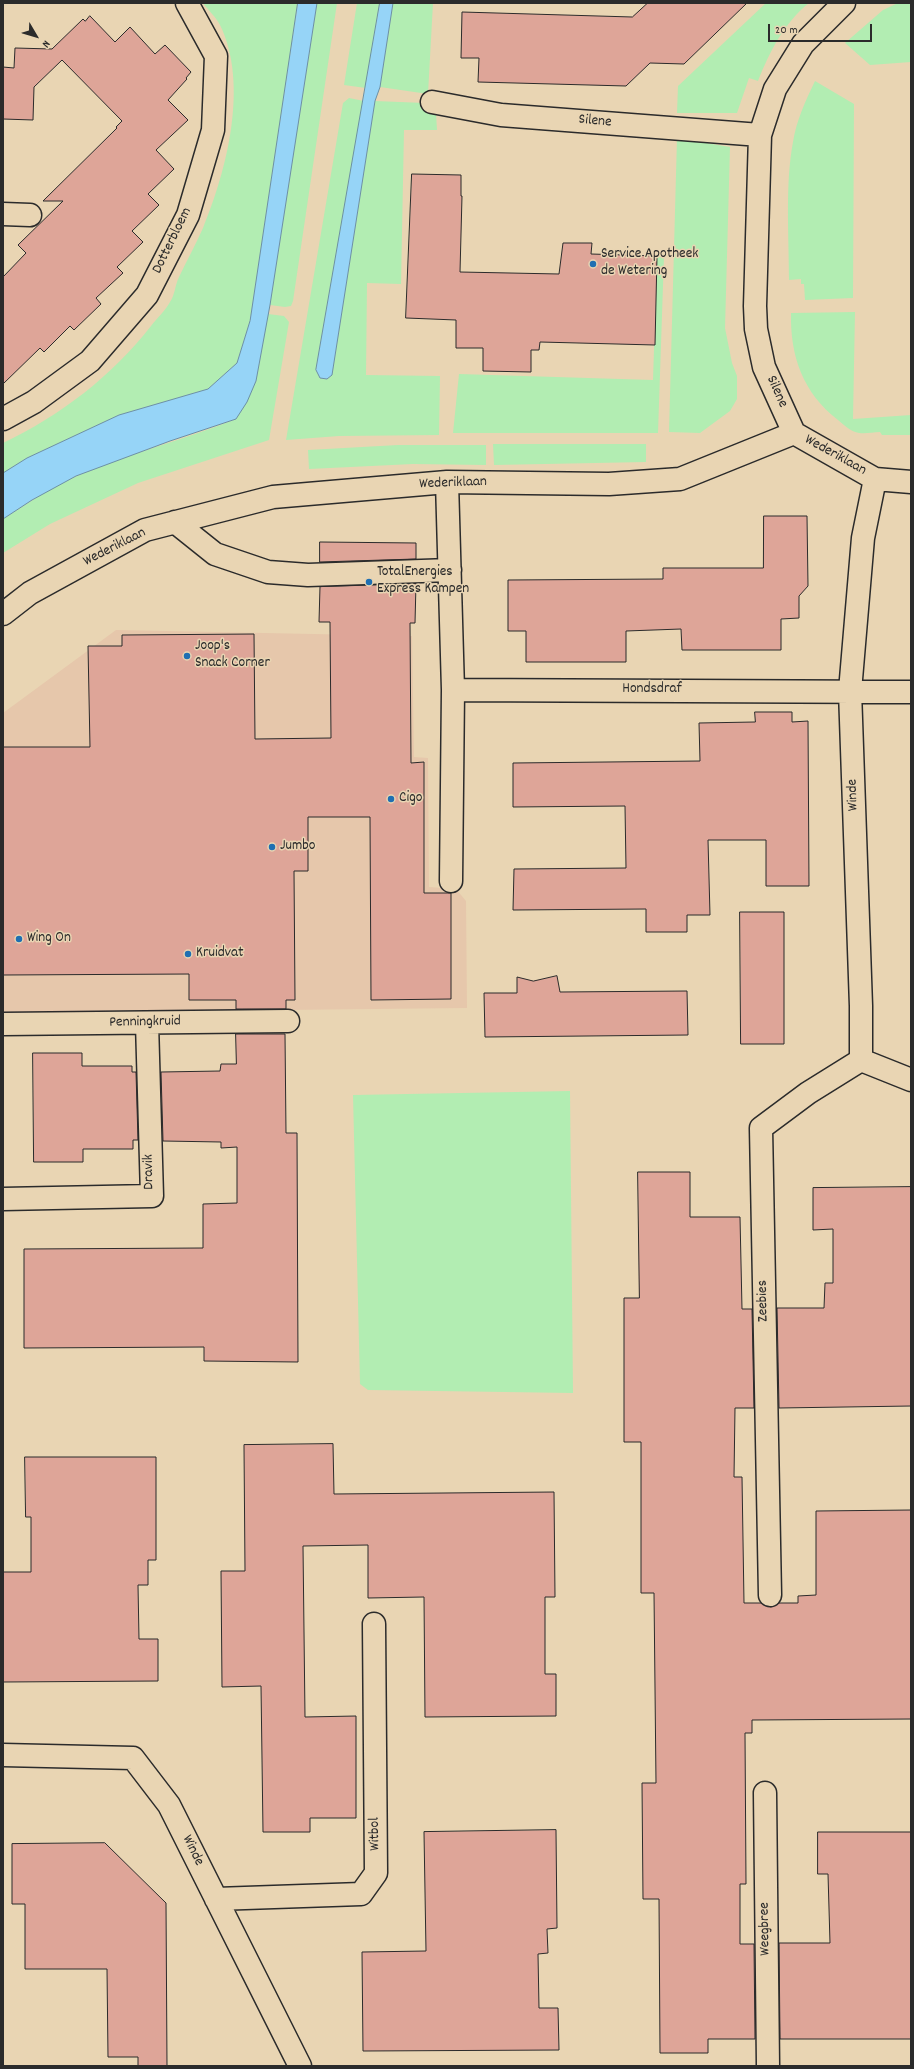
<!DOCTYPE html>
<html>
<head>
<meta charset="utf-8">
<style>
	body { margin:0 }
	#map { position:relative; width:914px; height:2069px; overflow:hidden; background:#e9d5b3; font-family:Dekko,sans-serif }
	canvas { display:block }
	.frame { position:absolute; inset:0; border:4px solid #2b2b2b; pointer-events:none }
	.north { position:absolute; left:16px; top:16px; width:40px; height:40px; -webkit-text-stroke:3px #e9d5b3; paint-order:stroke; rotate:128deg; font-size:11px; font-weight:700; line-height:16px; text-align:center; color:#2b2b2b }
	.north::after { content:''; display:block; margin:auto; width:14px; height:18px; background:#2b2b2b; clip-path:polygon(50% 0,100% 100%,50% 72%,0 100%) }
	.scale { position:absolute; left:768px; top:24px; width:104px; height:18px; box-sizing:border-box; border:2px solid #2b2b2b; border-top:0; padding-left:5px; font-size:12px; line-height:14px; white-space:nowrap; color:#2b2b2b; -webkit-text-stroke:3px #e9d5b3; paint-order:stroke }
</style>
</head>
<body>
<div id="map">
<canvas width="914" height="2069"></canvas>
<div class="frame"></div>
<div class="north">N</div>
<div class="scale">20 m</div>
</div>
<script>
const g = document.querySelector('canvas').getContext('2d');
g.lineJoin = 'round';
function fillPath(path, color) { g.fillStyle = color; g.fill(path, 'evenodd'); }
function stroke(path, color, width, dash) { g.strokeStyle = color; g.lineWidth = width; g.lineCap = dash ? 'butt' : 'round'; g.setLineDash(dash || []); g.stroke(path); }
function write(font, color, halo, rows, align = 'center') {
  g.font = font + ' Dekko,sans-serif'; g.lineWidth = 3; g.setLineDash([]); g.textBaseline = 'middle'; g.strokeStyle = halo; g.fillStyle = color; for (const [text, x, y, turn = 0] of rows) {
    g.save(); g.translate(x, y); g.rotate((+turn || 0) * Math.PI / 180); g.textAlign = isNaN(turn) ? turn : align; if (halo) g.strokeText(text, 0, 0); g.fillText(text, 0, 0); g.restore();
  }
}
fillPath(new Path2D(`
	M116 630 412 636 414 757 428 758 429 887 456 889 466 901 467 1008 3 1013V713Z`), '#e6c7ab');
fillPath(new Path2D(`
	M203 3H298L250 321 237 363 208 389 119 415 27 458 3 473V443C60 416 112 376 151 326 157 318 165 311 170 302 175 295 175 285 179 277 187 260 196 244 203 228 227 170 249 84 220 25 216 17 208 10 203 3Z
	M317 3H337L293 301 291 306 285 307 270 305Z
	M357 3H380L366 88 344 85Z
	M393 3H433L428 94 380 87Z
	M766 3H809C784 23 770 51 758 81L749 78 737 113H677L678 86Z
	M898 3H911V62L870 65 845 43 883 10Z
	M815 81 854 104 853 298 805 300 804 284H801V279L789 280C789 236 785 184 793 142 796 121 806 100 815 81Z
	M349 98 364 101 316 370 320 378 327 379 332 375 375 101 425 103 436 113 437 130H404L401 284 367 283 366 375 440 376 439 435 339 436 286 440 343 103Z
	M677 138 730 147 725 328 732 363 737 376V399L730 411 700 433 669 432Z
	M657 256H664L658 433H453L459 374 653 380Z
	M855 312 853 419 911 415V435H882L880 432C873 432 866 434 859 433 851 432 844 425 838 420 803 393 790 356 791 313Z
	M268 314 284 316 289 322 269 440 138 483 50 524 3 553V519C27 504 51 487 77 476 129 453 184 440 236 419L256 381Z
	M493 444H646V462L494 465Z
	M398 445H486V465L413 464 309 469 308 450Z
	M570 1091 573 1393 368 1390 360 1384 353 1095Z`), '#b2edb2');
const water = new Path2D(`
	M298 3H317L270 305 256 381 247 402 236 419 170 441 76 476 32 500 3 519V473L27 458 119 415 208 389 237 363 250 321Z
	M380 3H393L380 87 375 101 332 375 327 379 320 378 316 370Z`);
fillPath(water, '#96d4f7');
stroke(water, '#6b90a5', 1);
const building = new Path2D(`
	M648 3H747L684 64 650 63 626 86 478 82 479 58H461L462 12 632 17Z
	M90 16 115 42 130 27 155 54 165 45 191 72 186 78 187 79 168 100 188 120 156 150 174 169 148 194 159 205 132 231 143 242 117 267 123 273 96 298 101 304 74 330 70 326 44 352 40 348 3 384V277L26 253 18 245 63 201H43L117 128 116 127 122 121 62 60 34 87 33 120 3 119V67L14 68 15 48 52 49 83 19 85 21Z
	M412 174 461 175V196H462L460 272 559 274 563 243H592L591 254 657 256 655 345 540 342 539 350H531V372L483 371V348H456V320L406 318Z
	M764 516H807L808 586 799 596V618L781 619V650H682L681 629 626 631V662H526V631H508V580L663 579V568H763Z
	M320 542 416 543V559L320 562Z
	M416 584 415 623H410L411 763 424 762V893H451V999L371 1000 370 817H308V871H294L295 1000H286V1009H236V1000H189V974L3 975V747H90L88 646H122V635L254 634 255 739 331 738 330 622H319L320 587Z
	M755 712H792V722L808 721 809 886H766V840H708L710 915H687V932H646V909L513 910 514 869 626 868 625 806 513 807V763L700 761 699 723 755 722Z
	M740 912H784V1044H741Z
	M557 976 560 992 687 991 688 1035 485 1037 484 993H517V977L533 981Z
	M236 1034H285L286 1133H297L298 1362 204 1361V1347L24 1348V1249L203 1248V1204L237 1203V1147L221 1148V1142L163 1141 161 1072 220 1071 221 1064H236Z
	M33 1053H82V1066H132V1072H136L138 1140H133V1149H83V1162H34Z
	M638 1172H690V1217H740L742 1309H752L754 1408H735L734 1477H742L744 1603H761L771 1607 779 1603H798V1596L816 1595V1511L911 1510V1719L752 1720V1733H745L746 1884H740V1944H754L755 2039H708V2053H660L659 1899H643L642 1783H656L654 1593H641V1442H624V1298H639Z
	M911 1187V1406L779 1408 777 1308H824L825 1283H833V1229L813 1230V1188Z
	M333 1444 334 1494 554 1492 555 1597H545V1674H556V1716L425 1717 424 1597 368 1598V1545L303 1546 305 1717 356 1716V1818H310V1832H263L261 1686 222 1687 221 1571H245L244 1445Z
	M25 1457H156V1560H148V1585H138L139 1639H158V1681L3 1682V1572H31V1517H26Z
	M556 1830 557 1928 547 1929 548 1953 538 1954 539 2008H558L559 2050 363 2051 362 1952 426 1951 424 1832Z
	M818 1832H911V2039H780L779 1943H830L828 1874H818Z
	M105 1843 166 1903 167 2066H138V2057H108L107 1969H25V1904H12V1844Z`);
fillPath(building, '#dea598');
stroke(building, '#2b2b2b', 1);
const minor = new Path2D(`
	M432 102 501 115 760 135
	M3 214 30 215
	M3 419 34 402 90 361 147 295 188 215 213 130 216 56 187 3
	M794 433 764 367 756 329 755 306 760 135 775 89 803 44 844 3
	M794 433 875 479 911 482
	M875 479 863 538 850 691 861 1006V1060L911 1080
	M447 482 453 690 451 881
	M175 522 215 554 268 572 308 575 450 570
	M3 614 30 593 145 530 273 497 447 482 609 484 680 479 794 433
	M453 690 911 692
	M3 1024 288 1021
	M3 1199 152 1196 147 1023
	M770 1595 761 1128 808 1093 861 1060
	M3 1755 133 1758 169 1805 300 2066
	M765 1793 768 2066
	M216 1899 361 1894 376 1873 374 1624`);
stroke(minor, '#2b2b2b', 25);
stroke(minor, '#e9d5b3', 22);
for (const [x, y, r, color] of [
	[593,264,4,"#1f6fb2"],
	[369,582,4,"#1f6fb2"],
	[187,656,4,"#1f6fb2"],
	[391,799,4,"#1f6fb2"],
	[272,847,4,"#1f6fb2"],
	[19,939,4,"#1f6fb2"],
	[188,954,4,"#1f6fb2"]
]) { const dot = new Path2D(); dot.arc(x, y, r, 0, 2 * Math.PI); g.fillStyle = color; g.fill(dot); stroke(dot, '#e9d5b3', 1.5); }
write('15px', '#2b2b2b', '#e9d5b3', [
	["Silene",595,122,5],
	["Dotterbloem",173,241,-64],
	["Silene",776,392,66],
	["Wederiklaan",835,456,29],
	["Wederiklaan",453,484,-2],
	["Wederiklaan",115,548,-27],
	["Hondsdraf",652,690],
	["Winde",854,795,-92],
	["Penningkruid",145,1023,-1],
	["Dravik",150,1172,-91],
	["Zeebies",764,1301,-91],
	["Witbol",376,1834,-91],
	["Winde",192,1851,64],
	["Weegbree",766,1929,-91]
]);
write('15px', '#2b2b2b', '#e9d5b3', [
	["Service Apotheek",601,255],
	["de Wetering",601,272],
	["TotalEnergies",377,573],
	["Express Kampen",377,590],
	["Joop's",195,647],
	["Snack Corner",195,664],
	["Cigo",399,799],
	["Jumbo",280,847],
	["Wing On",27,939],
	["Kruidvat",196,954]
], 'left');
</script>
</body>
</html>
